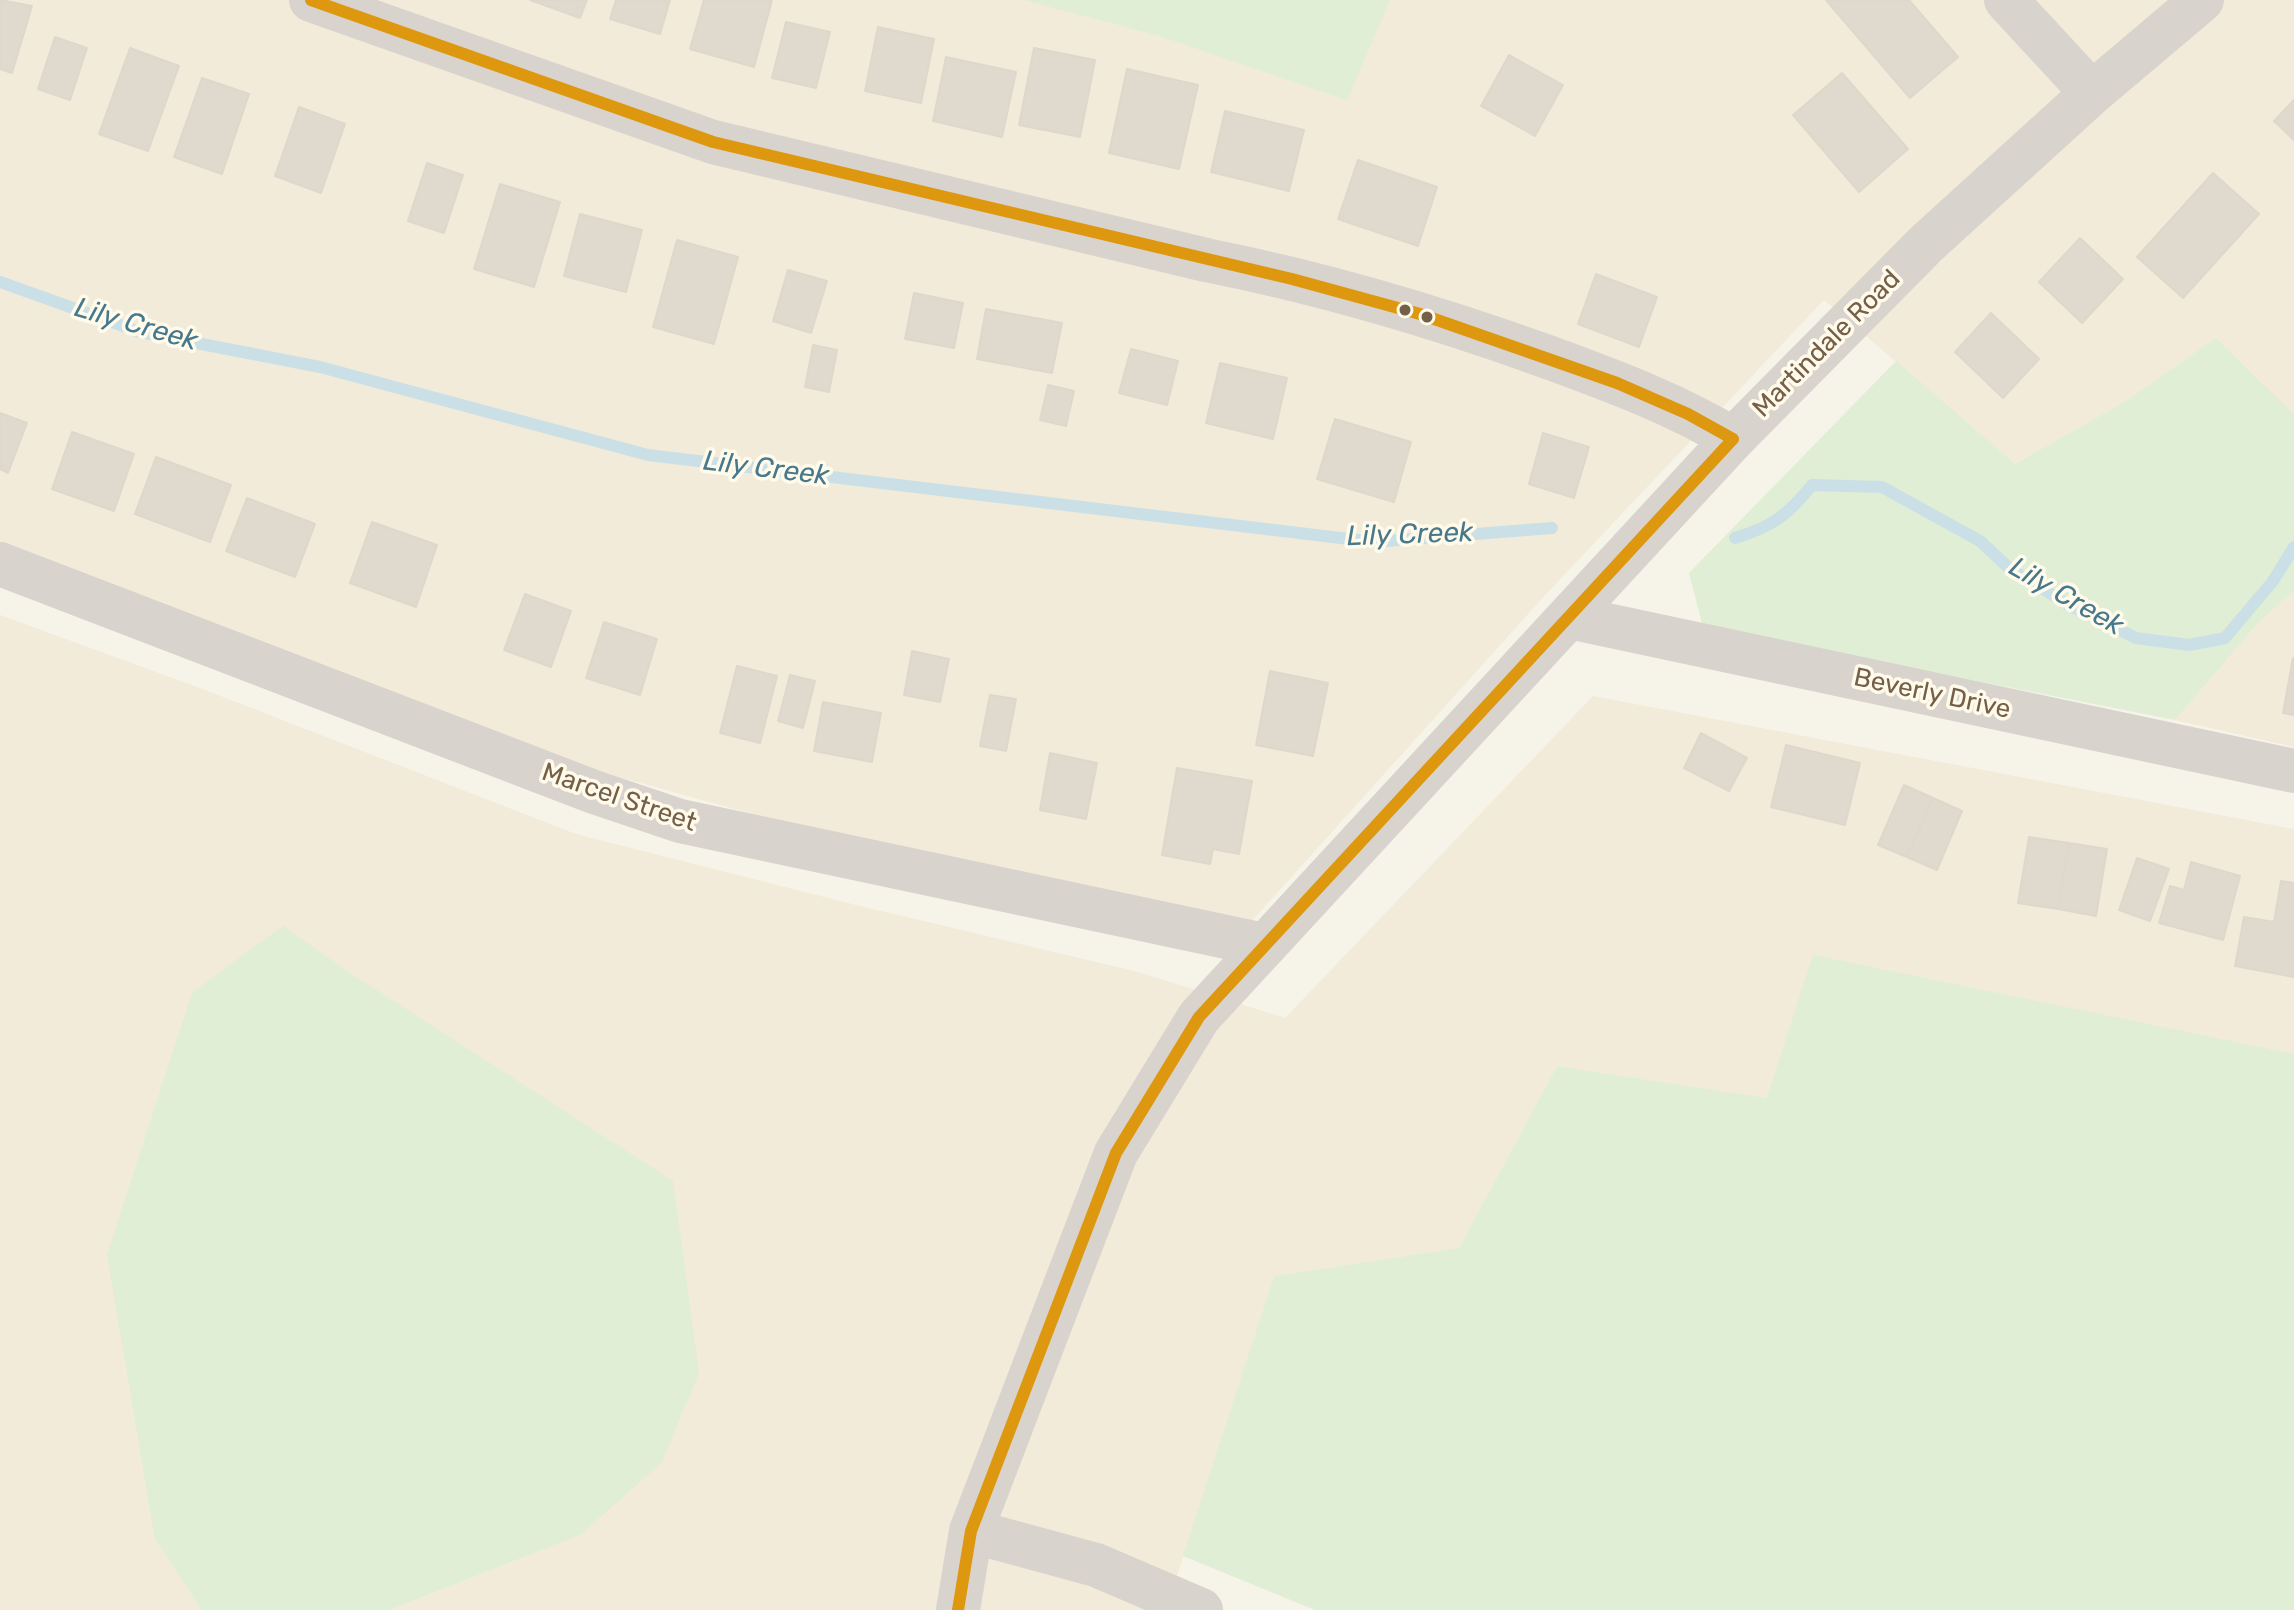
<!DOCTYPE html>
<html>
<head>
<meta charset="utf-8">
<style>
	body { margin:0 }
	canvas { display:block; background:#f6f3e9 }
</style>
</head>
<body>
<canvas width="2294" height="1610"></canvas>
<script>
const g = document.querySelector('canvas').getContext('2d');
g.lineJoin = 'round';
function fillPath(path, color) { g.fillStyle = color; g.fill(path, 'evenodd'); }
function stroke(path, color, width, dash) { g.strokeStyle = color; g.lineWidth = width; g.lineCap = dash ? 'butt' : 'round'; g.setLineDash(dash || []); g.stroke(path); }
function write(font, color, halo, rows, align = 'center') {
  g.font = font + ' Rubik,sans-serif'; g.lineWidth = 7; g.setLineDash([]); g.textBaseline = 'middle'; g.strokeStyle = halo; g.fillStyle = color; for (const [text, x, y, turn = 0] of rows) {
    g.save(); g.translate(x, y); g.rotate((+turn || 0) * Math.PI / 180); g.textAlign = isNaN(turn) ? turn : align; if (halo) g.strokeText(text, 0, 0); g.fillText(text, 0, 0); g.restore();
  }
}
fillPath(new Path2D(`
	M0 0H1023L1159 36 1346 99 1390 0H2294V414L2216 338 2126 401 2015 464 1824 300 1548 592 1250 923 829 835 608 774 0 542Z
	M2294 590V747L2175 720 2257 624Z
	M0 615 200 688 576 834 852 904 1138 972 1285 1018 1593 696 2294 829V1054L1767 1098 1557 1066 1459 1248 1274 1276 1166 1610H389L580 1535 350 973 283 927 155 1539 202 1610H0Z`), '#f2ebd9');
fillPath(new Path2D(`
	M1023 0H1390L1347 100 1159 36Z
	M2216 338 2294 414V590L2257 624 2175 720 1703 627 1689 573 1896 361 2015 464 2126 401Z
	M283 926 350 973 673 1181 699 1373 662 1462 580 1535 389 1610H202L155 1539 107 1255 192 993Z
	M1813 955 2294 1054V1610H1315L1183 1556 1274 1276 1459 1248 1557 1066 1767 1098Z`), '#dfeed4');
stroke(new Path2D(`
	M0 282 140 332 320 367 648 455 1374 542 1552 528
	M1735 538C1773 526 1787 516 1812 485L1882 487 1980 541 2009 568 2067 604 2136 638 2189 645 2225 638 2273 581 2294 547`), '#cbe0e6', 12);
const building = new Path2D(`
	M0 0 32 6 12 73 0 69Z
	M530 0H587L580 18Z
	M616 0H670L660 34 610 19Z
	M704 0H772L754 67 690 49Z
	M1826 0H1909L1958 57 1910 98Z
	M786 22 830 32 816 88 772 78Z
	M878 27 934 39 921 103 865 91Z
	M55 37 87 48 70 100 38 89Z
	M130 48 179 66 148 151 99 134Z
	M1034 48 1095 60 1080 137 1019 125Z
	M1509 55 1563 85 1535 136 1481 106Z
	M946 57 1016 72 1002 137 933 121Z
	M1127 69 1198 85 1179 169 1109 153Z
	M1842 73 1908 149 1859 192 1793 115Z
	M202 78 249 94 222 174 174 157Z
	M2294 100V140L2274 121Z
	M299 107 345 124 321 193 275 176Z
	M1225 111 1304 130 1289 191 1211 172Z
	M1358 160 1437 187 1418 246 1338 219Z
	M427 163 463 175 444 233 408 221Z
	M2213 173 2259 214 2183 298 2137 257Z
	M500 184 560 202 534 287 474 269Z
	M580 214 642 230 626 292 564 276Z
	M2080 238 2123 279 2082 323 2039 282Z
	M677 240 738 257 714 344 653 327Z
	M788 270 827 281 811 333 773 321Z
	M1596 274 1657 297 1639 347 1578 324Z
	M914 293 963 303 954 348 905 339Z
	M986 309 1062 323 1052 373 977 359Z
	M1991 313 2039 359 2003 398 1955 352Z
	M813 345 837 350 829 392 805 387Z
	M1131 349 1178 361 1167 405 1119 393Z
	M1220 363 1287 378 1273 439 1206 423Z
	M1048 385 1074 391 1066 426 1040 420Z
	M0 413 27 423 8 473 0 469Z
	M1335 419 1411 442 1394 502 1317 479Z
	M72 432 134 454 114 511 52 489Z
	M1543 433 1589 447 1574 498 1529 484Z
	M156 457 231 485 210 542 135 514Z
	M247 498 315 524 295 577 226 551Z
	M372 522 437 545 416 607 350 583Z
	M525 594 571 611 551 667 504 650Z
	M604 622 657 639 640 695 586 678Z
	M912 651 949 659 940 702 904 695Z
	M2293 658H2294V715L2283 713Z
	M737 666 777 676 760 743 720 733Z
	M1270 671 1328 683 1313 756 1256 745Z
	M790 675 815 681 803 728 778 721Z
	M990 695 1016 699 1006 751 980 746Z
	M823 702 881 713 872 762 814 751Z
	M1701 733 1747 758 1729 791 1684 768Z
	M1786 745 1860 763 1845 825 1771 807Z
	M1050 753 1097 763 1086 819 1040 810Z
	M1177 768 1252 781 1239 854 1213 849 1210 864 1162 855Z
	M1904 785 1933 798 1907 857 1878 845Z
	M1933 798 1962 811 1937 870 1907 857Z
	M2029 837 2069 843 2058 909 2018 903Z
	M2069 843 2107 849 2096 916 2058 909Z
	M2137 858 2169 869 2150 921 2119 910Z
	M2191 862 2240 876 2223 940 2159 923 2170 886 2184 890Z
	M2281 881 2294 883V977L2235 966 2244 917 2274 922Z`);
fillPath(building, '#e0d9ce');
stroke(building, '#dfd7cb', 2);
stroke(new Path2D(`
	M311 0 713 142 1206 260C1322 283 1434 316 1545 356 1610 380 1674 403 1733 439
	M2006 0 2092 93
	M0 564 594 792 680 821 1264 945
	M1569 617 2294 771
	M971 1531 1096 1565 1201 1610
	M958 1610 971 1531 1116 1153 1199 1017 1733 439 1926 244 2092 93 2202 0`), '#d9d3cd', 44);
stroke(new Path2D(`
	M311 0 713 142 1292 279 1420 314 1617 383 1688 414 1733 439 1199 1017 1116 1153 971 1531 958 1610`), '#dd980f', 12);
for (const [x, y, r, color] of [
	[1405,310,7,"#745f49"],
	[1427,317,7,"#745f49"]
]) { const dot = new Path2D(); dot.arc(x, y, r, 0, 2 * Math.PI); g.fillStyle = color; g.fill(dot); stroke(dot, '#fffae9', 3); }
write('26px', '#745f49', '#fffae9', [
	["Martindale Road",1827,344,-45],
	["Beverly Drive",1932,694,12],
	["Marcel Street",619,798,19]
]);
write('italic 28px', '#46788e', '#fffae9', [
	["Lily Creek",136,325,16],
	["Lily Creek",766,469,7],
	["Lily Creek",1410,535,-2],
	["Lily Creek",2066,597,30]
]);
</script>
</body>
</html>
